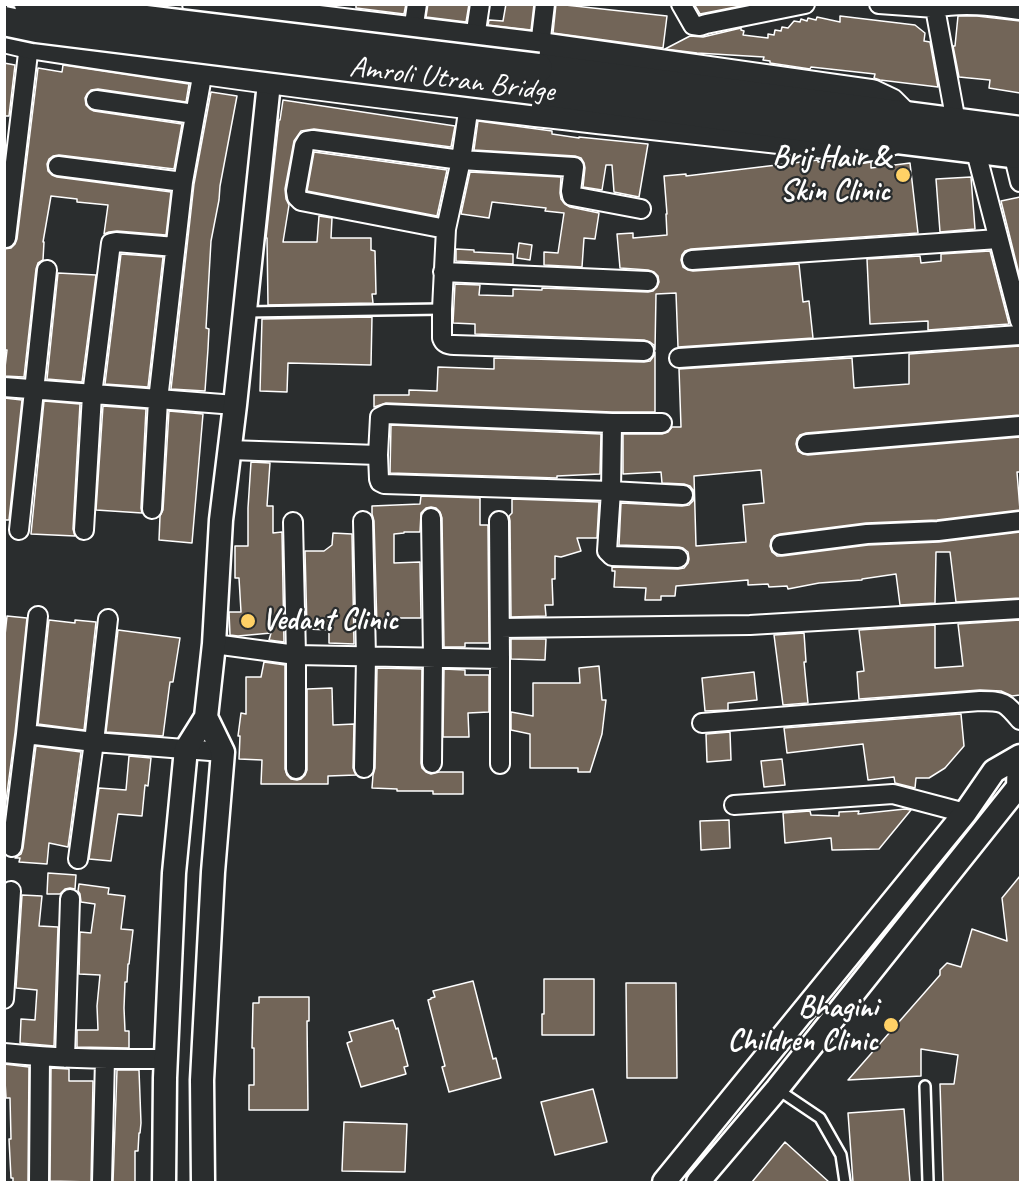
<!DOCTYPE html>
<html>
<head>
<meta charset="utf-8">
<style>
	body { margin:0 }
	#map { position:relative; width:1025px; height:1187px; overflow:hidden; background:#2a2d2e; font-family:Caveat,sans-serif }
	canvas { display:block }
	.frame { position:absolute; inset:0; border:6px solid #fff; pointer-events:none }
</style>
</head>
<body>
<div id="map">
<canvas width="1025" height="1187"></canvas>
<div class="frame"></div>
</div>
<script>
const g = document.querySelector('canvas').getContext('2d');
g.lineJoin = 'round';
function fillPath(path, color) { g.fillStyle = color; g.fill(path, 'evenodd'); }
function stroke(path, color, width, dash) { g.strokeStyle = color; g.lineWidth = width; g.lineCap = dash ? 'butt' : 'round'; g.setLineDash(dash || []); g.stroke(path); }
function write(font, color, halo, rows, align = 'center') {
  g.font = font + ' Caveat,sans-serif'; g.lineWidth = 4.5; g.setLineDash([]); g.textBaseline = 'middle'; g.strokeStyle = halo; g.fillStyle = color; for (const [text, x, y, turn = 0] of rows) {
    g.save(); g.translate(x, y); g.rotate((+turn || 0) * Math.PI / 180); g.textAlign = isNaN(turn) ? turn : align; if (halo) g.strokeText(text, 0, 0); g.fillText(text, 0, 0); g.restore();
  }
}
const building = new Path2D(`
	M356 4H406L404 14 356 8Z
	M428 4H469L466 22 426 17Z
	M506 4H534L531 30 488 25 489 20 503 21Z
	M556 4 667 16 663 48 553 33Z
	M694 4H741V6L700 14Z
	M840 16 915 25 925 33 924 41 930 42 938 87 880 80 874 78 875 74 811 67 810 69 770 63V61L763 60 764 57 697 53 665 49 690 36 703 37 741 28V30L744 31 743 35 768 38V34L774 35 775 30 781 31 782 27 788 28 794 21 800 22 801 19 807 21 808 18 816 20 817 17 840 22Z
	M958 16H977L1020 21V93L989 88 990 80 959 77 953 46H955Z
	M4 63 15 65 9 116H4Z
	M63 65 189 84 186 102 98 89 91 90 87 94 85 98 86 105 90 109 94 111 182 124 174 169 59 155 53 156 49 159 47 164 48 171 52 175 57 177 171 192 166 235 117 231 109 232 104 234 108 205 77 202V199L51 196 43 242H44L43 260 38 263 36 269 24 377 4 376 7 350H4V249L11 248 15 244 17 239 38 68 62 72Z
	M211 92 237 96 220 186 219 200 211 241 206 328 209 329 208 349 205 391 171 389 194 184Z
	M283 100 455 126 451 147 314 129 301 131 294 141 285 189 286 199 289 205 283 242H317L319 216 332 218 331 238H371V250L375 251 376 294H372L373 303 268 305 267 238H266L279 120H280Z
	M478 121 552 131V134L579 138V137L648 144 639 197 614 192 612 165H606L602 190 583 187 585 168 584 163 581 158 575 156 474 150Z
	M314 152 447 170 437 216 307 191Z
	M818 160V162L830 161 859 164 871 162V168L910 163 918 233 691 249 685 251 682 255 681 260 683 267 688 270 693 271 799 264 803 302 809 301 813 338 678 347 676 293 656 294 655 350 654 345 650 342 644 340 475 334V324L453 323 455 284 480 285 479 295 513 296V289L540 290H542V288L648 292 653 291 657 287 659 282 658 276 654 272 648 270 620 268 617 234 633 233V238L667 235 666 214H667L664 176 686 174V176Z
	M470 172 561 177 560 193 561 199 565 204 570 207 599 213 595 239 584 238 582 267 544 265V252L558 253 564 213 545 211 546 208 492 202 489 218 461 214Z
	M971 177 975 229 940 232 936 179Z
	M1020 197V278L1001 201Z
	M519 243 532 245 530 260 517 258Z
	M456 249 474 250V252L513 254V264L456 261Z
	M990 251 1009 324 928 330V321L870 324 867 259 920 256 921 263 941 261V254Z
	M121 254 163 257 148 387 105 384Z
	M58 273 96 275 82 382 47 379Z
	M372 317 371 365 288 363 287 392 260 391 262 319Z
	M1020 346V415L806 433 800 435 797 439 796 444 798 451 803 454 808 455 1020 437V472H1017L1020 510 937 520 866 523 780 534 774 536 771 540 770 546 772 552 777 556H782L868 545 939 542 1020 532V598L956 602 950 552H936L935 603 900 605 896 574 862 579V580L819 583 788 589 787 586 769 587 768 584 748 585V580L676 586 675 596H661V600H645L646 588 614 587 615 571H612V567L678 569 684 568 688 563 689 559 688 552 683 548 679 547 619 545 621 503 682 506 689 505 693 501 694 496 693 490 690 486 684 484 662 483 661 472 623 474V434H662L668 432 672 427H681L679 369 852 358 854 388 909 384V354ZM761 470 764 503 743 505 746 542 696 546 694 476Z
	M655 352V412H612L386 403 374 407V395H409V390L437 391 438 367 494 369V358L644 362 650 361 653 357Z
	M4 398 22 400 9 520H4Z
	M44 401 80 404 73 529 75 536 31 534Z
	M103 406 146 409 141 508 142 513 96 510Z
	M169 411 203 414 192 543 159 540 160 516 163 510Z
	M391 425 601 434 600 474 557 476V478L390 473Z
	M251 462 270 463 267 506H273V533L282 532 284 642 269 640 271 633 238 636 230 635 229 612H241L239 578H235V546H248V508Z
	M421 496 480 498V525H488L489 643H465V647H444L442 518 440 512 436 508 431 507 426 508 421 513 420 532H404V533L394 534V563L420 562 421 618H395V627L377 628 374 521 372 514V506L420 504Z
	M512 499 599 502 597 538H577L581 551 561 557 555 556V579H552L553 605H545L546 616 511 617 510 521 509 516 512 513Z
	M333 533 352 534 354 644 329 643V630L307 629 305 551H324L332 545Z
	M7 616 27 618 15 733 4 816V645Z
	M49 620 75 623V620L96 622 84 730 38 724Z
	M1020 620V695L1012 696 1001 691 980 690 859 699 857 672 864 671 859 630 935 625V668L963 666 958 624Z
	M118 630 180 638 173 682H170L163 736 106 732Z
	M804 633 806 662H804L808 703 783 705 774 635Z
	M511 639H546L545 660 511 659Z
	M264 662 285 665V769L287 775 291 779 297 780 301 779 305 775 307 770V689L332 688 333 725 354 724 353 768 356 775 328 776V784H261L262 760 239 759 240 736H238L241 713 246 714V677H261Z
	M599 666 602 700H606L602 734 590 772H578V768H530V734L511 730V712L533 716V683H580L579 668Z
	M377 668 422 669 421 763 422 768 426 772 431 774 439 772H463V794H433V791H397V789L372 788 373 775 375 768Z
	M444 669 465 670V675H489V712L468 713 469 737H443Z
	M754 672 757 700 728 703V710L705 711 702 678Z
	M961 714 964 746 945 768 929 778H916L915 788 895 783 894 777 868 780 863 744 787 753 784 728Z
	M730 732 731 760 707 762 706 734Z
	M36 746 81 752 68 847 49 843 47 864 19 862 20 858H15L21 854 23 848Z
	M129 756 151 758 148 786 145 785 142 816 118 814 111 861 89 859 99 788 126 790Z
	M782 759 785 785 764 787 761 761Z
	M905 809 911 810 879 849 832 850 831 838 785 843 783 813 810 811 811 815 839 816V812L859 811 858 814Z
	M729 820 730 848 701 850 700 821Z
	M48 873 76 875 75 889 70 888 65 889 60 894H47Z
	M1020 876V1182H943L940 1084H954L958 1055 921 1049V1076L848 1080 940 975V970L947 963 961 967 972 929 1007 941 1002 898Z
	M79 884 109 888 108 894 125 896 121 929 133 930 129 964H128L127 982H125L124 1008 125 1031H129V1048L77 1047V1030H98L97 1006 100 975 79 974 80 932 91 933 95 904 81 902 80 894 78 891Z
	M22 895 42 896 39 926 58 927 54 1046 20 1043 21 1019 35 1020 37 990 16 988Z
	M544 979H594V1035H542V1014H544Z
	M473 981 493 1059 496 1058 501 1078 449 1092 442 1067 445 1066 428 1000 431 999V998L435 997 433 991Z
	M626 983H676L677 1078H627Z
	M259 997H309V1021H307L308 1110H249V1085H254V1048H252L253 1003H259Z
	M393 1020 396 1029 398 1028 408 1066 404 1067 406 1074 361 1087 347 1043 352 1041 349 1032Z
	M4 1064 29 1067 28 1182H13V1178H11L9 1139H11L10 1098H6Z
	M51 1068 69 1069V1081H93L91 1182 50 1181Z
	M117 1070H139L141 1123 140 1133H139L138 1151H135V1182H113Z
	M593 1089 607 1142 555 1155 541 1102Z
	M904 1109 910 1182H853L848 1113Z
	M344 1122 407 1124 405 1172 342 1171Z
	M785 1142 829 1182H752Z`);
fillPath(building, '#726558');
stroke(building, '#fff', 1.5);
const service = new Path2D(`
	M246 312 442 309
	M925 1086 928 1182
	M777 1089 820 1118 841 1155 845 1182`);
const minor = new Path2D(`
	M681 4 693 25 700 26 706 24 805 4
	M879 4 935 8 956 122
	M935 8C963 2 992 6 1020 10
	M413 31 417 4
	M475 38 480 4
	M540 46 545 4
	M96 100 194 114
	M469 105 461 160 446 229 442 309V338C444 344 448 345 454 345L644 351
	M975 148 1020 321
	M1013 153 1020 182
	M58 166 183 182
	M446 229 301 201 297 197 296 191 304 146 307 141 313 140 461 160 574 167 571 191 572 196 641 209
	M6 238 29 45
	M692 260 998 239
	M443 272 648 281
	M679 358 1020 335
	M4 387 235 405
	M612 423 611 491 607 551 612 556 678 558
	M807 444 1020 426
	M229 450 378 455 379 479 380 482 384 484 611 491 683 495
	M378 455 380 417 386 414 612 423H662
	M152 509 158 400 183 182 203 71
	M431 518 433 657 432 763
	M363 521 366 657 364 768
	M293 522 296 655V769
	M19 530 47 270
	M84 530 92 395 111 243 116 242 175 247
	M781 545 867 534 938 531 1020 521
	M500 628 750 625 1020 609
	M214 644 296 655 500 659 499 521
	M500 659V764
	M702 723 980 701C1004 701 1005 702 1020 720
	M26 734 94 742 223 752
	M734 805 893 794 965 813
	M12 847 26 734 38 616
	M78 859 94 742 108 619
	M4 999 11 891
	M4 1053C58 1059 112 1059 166 1059
	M65 1058 70 899
	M39 1182 40 1057
	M102 1182 105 1059`);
const tertiary = new Path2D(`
	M164 1182 165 1078 174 873 186 749 206 717 214 644 221 520 235 405 271 64
	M203 1182 202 1080 213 872 223 752 206 717
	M664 1182 965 813 994 771 1020 756
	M698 1182 777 1089 1018 787 1019 757`);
const secondary = new Path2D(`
	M196 4 540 46 872 93 891 102 905 116
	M4 39 29 45C87 54 146 63 204 71 422 102 641 125 860 149L879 146 896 140`);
const primary = new Path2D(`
	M538 68 1020 131
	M534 90 855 134 1020 154`);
stroke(service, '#fff', 14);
stroke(minor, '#fff', 22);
stroke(tertiary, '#fff', 27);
stroke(secondary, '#fff', 30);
stroke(primary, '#fff', 33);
stroke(service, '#2a2d2e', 9);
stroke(minor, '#2a2d2e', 18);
stroke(tertiary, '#2a2d2e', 22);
stroke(secondary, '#2a2d2e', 26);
stroke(primary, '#2a2d2e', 28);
const primaryBridge = new Path2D(`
	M29 4 40 7 538 68
	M4 21 37 28 534 90`);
stroke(primaryBridge, '#fff', 33, []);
stroke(primaryBridge, '#2a2d2e', 28);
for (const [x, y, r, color] of [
	[903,175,8,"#ffd166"],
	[248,621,8,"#ffd166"],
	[891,1025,8,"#ffd166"]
]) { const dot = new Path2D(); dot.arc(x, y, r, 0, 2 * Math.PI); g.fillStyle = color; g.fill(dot); stroke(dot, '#2a2d2e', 2); }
write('30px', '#fff', '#2a2d2e', [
	["Amroli Utran Bridge",452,80,7]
]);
write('bold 30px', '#fff', '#2a2d2e', [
	["Brij Hair &",890,158],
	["Skin Clinic",890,192],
	["Vedant Clinic",262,621,"left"],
	["Bhagini",878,1008],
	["Children Clinic",878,1042]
], 'right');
</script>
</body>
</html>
